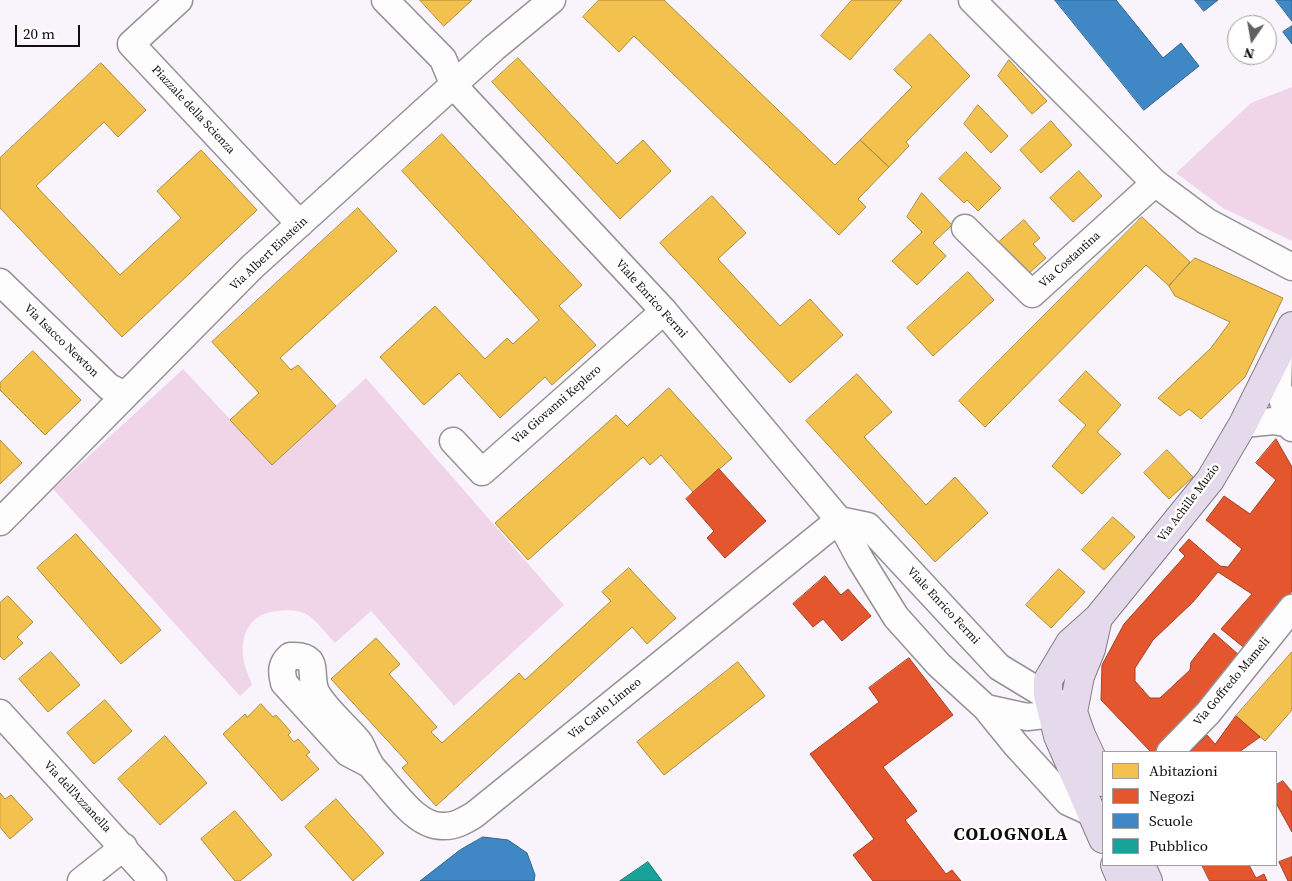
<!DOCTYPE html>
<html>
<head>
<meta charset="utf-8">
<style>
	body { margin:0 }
	#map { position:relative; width:1292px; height:881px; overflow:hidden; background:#f9f4fb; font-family:"Source Serif 4",serif }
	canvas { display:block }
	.legend { position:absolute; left:1102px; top:751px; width:175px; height:115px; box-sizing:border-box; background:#fff; border:1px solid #9f9f9f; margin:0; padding:6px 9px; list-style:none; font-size:15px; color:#0f0f0f }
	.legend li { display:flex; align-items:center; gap:10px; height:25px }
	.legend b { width:25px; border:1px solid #9f9f9f }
	.north { position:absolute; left:1227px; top:15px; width:50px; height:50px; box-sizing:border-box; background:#fff; border:1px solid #9f9f9f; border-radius:50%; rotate:192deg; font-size:14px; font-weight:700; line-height:20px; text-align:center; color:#0f0f0f }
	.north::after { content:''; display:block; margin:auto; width:18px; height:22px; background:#615f62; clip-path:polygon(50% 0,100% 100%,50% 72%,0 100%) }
	.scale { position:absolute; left:15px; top:25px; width:65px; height:22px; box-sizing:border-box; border:2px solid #0f0f0f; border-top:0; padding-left:6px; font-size:15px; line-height:18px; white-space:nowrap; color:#0f0f0f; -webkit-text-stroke:4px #fff; paint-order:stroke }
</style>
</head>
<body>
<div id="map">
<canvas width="1292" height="881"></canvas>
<ul class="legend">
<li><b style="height:14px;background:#f2c14e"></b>Abitazioni</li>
<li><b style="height:14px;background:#e4572e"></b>Negozi</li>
<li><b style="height:14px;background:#3f88c5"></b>Scuole</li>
<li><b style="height:14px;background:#17a398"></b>Pubblico</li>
</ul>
<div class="north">N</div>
<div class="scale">20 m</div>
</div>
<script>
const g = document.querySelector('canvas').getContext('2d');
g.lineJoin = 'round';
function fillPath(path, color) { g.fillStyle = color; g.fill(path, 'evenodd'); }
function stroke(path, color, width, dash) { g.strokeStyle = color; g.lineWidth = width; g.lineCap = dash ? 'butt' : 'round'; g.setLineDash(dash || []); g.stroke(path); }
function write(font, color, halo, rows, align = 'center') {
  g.font = font + ' "Source Serif 4",serif'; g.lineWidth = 5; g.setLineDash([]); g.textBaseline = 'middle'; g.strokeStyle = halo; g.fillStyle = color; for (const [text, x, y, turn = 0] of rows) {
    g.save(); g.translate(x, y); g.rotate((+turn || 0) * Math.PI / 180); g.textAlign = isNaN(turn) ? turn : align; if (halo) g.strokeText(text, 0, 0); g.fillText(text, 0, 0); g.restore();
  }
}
fillPath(new Path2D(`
	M1292 87V241L1223 208 1176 173 1251 103Z
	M183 369 272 464 366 378 564 605 454 706 371 611 335 643C326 634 314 616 301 612 294 610 286 610 278 611 252 613 241 631 243 656 244 666 249 676 252 685L240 696 53 489Z`), '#f0d5e9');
const homes = new Path2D(`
	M420 0H472L444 26Z
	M599 0H664L835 165 860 140 889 167 858 199 866 207 839 235 634 36 619 52 583 17Z
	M852 0H902L850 60 821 36Z
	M930 34 970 76 906 142 909 146 889 167 860 140 912 87 894 70Z
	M518 58 617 164 643 140 671 171 620 219 492 82Z
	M1009 60 1047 101 1032 114 998 76Z
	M101 63 146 110 118 137 104 122 36 186 120 275 181 218 157 191 201 150 257 210 122 337 0 208V158Z
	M978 105 1008 136 991 153 964 124Z
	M1051 121 1072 145 1041 173 1020 150Z
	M442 134 582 285 559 306 596 345 552 385 545 377 500 418 459 373 424 405 380 357 435 306 485 359 507 338 513 344 539 320 402 171Z
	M966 152 1001 188 978 211 967 200 964 203 939 179Z
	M1079 171 1102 196 1073 222 1050 198Z
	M922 193 952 225 933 243 946 256 917 285 892 261 922 232 907 217Z
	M712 196 746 233 718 259 780 326 810 299 843 335 790 383 660 243Z
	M358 208 397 251 280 358 291 370 298 365 336 406 272 465 230 420 259 393 212 342Z
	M1142 217 1190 262 1169 286 1146 265 985 427 959 401Z
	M1024 220 1040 238 1033 244 1046 258 1028 274 998 243Z
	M1195 258 1283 298 1245 377 1201 419 1189 409 1180 416 1158 398 1211 348 1230 322 1175 296 1169 286Z
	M968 272 994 300 933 356 907 328Z
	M33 351 81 400 45 435 0 390V383Z
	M1086 371 1121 405 1097 432 1121 454 1082 494 1052 466 1086 425 1059 401Z
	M857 374 892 412 864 437 926 505 955 477 988 513 935 562 806 421Z
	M669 388 732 458 693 492 661 455 650 465 643 457 528 560 495 523 616 415 627 426Z
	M0 440 22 463 0 484Z
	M1167 450 1193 477 1169 499 1144 473Z
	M1113 517 1135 537 1104 570 1082 550Z
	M76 534 161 630 121 664 37 568Z
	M629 568 676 618 647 644 632 627 436 806 402 768 408 763 331 679 376 638 400 664 389 674 437 727 431 732 442 743 519 673 525 680 611 601 602 592Z
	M1059 569 1085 592 1051 628 1026 605Z
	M8 596 33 622 17 637 23 643 4 660 0 656V603Z
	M51 652 80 685 48 712 19 679Z
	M1292 652V710L1265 741 1236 716Z
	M738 662 765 696 664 775 637 742Z
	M105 700 132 731 94 764 67 733Z
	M261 704 273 717 276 715 291 732 288 735 294 742 298 739 310 752 306 755 319 769 282 801 223 734 245 714 247 717Z
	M165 736 207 783 160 825 118 779Z
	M0 793 5 799 11 795 33 819 10 839 0 827Z
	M336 799 384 853 353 881 305 827Z
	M235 811 272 855 240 881H235L201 839Z`);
fillPath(homes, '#f2c14e');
stroke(homes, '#ae8c3b', 1);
const shops = new Path2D(`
	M1276 439 1292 467V591L1247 650 1221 629 1252 594 1218 572 1193 602 1153 640 1135 668V681L1150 698H1160L1190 670 1191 662 1214 633 1239 655 1194 717 1157 752H1151L1101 700 1102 665 1124 624 1185 556 1179 550 1189 539 1220 566 1228 567 1242 549 1206 520 1224 496 1250 514 1276 480 1256 463Z
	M719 469 766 521 725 558 707 538 714 531 686 499Z
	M825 576 841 595 848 589 871 616 842 641 823 619 813 627 793 604Z
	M909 658 953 715 883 767 917 811 905 820 946 874 952 870 961 881H873L853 855 874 839 810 754 879 702 869 688Z
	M1236 716 1260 737 1239 752H1190L1207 735 1215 744Z
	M1283 781 1292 792V832L1276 803V785Z
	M1292 857V881H1288L1279 862Z
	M1202 865H1249L1256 878 1264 874 1267 881H1210Z`);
fillPath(shops, '#e4572e');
stroke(shops, '#a44125', 1);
const schools = new Path2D(`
	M1055 0H1116L1163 58 1181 43 1199 66 1144 110Z
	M1195 0H1218L1204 11Z
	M1276 0H1292V21Z
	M1292 26V44L1283 32Z
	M483 837 508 840 527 853 535 875 534 881H420L460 850Z`);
fillPath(schools, '#3f88c5');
stroke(schools, '#31648e', 1);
const public = new Path2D(`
	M648 862 662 881H620Z`);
fillPath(public, '#17a398');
stroke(public, '#15776f', 1);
const minor = new Path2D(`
	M179 0 131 44 300 224
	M385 0 443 59 454 86 664 311 839 520 860 559 896 617 939 665 986 708 1016 745 1068 802 1092 813
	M972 0 1155 183 1206 221 1292 267
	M965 228 1032 294 1155 183
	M0 282 109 387 125 395
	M1279 355 1278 387 1292 428
	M1243 424 1274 421 1290 424
	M453 441 482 472 664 311
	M839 520 868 526 999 667 1065 707
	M0 522 252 267 494 48 552 0
	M986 708 1027 717 1073 712
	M0 713 153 881
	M1170 752 1208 713 1292 608
	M369 764 348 753 284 683C281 671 281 664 290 656 322 654 308 674 316 692 324 708 347 727 359 742 363 748 365 756 369 762 372 769 379 774 383 780 398 797 418 826 442 826 454 827 464 821 474 815L839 520
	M81 881 124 847`);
const major = new Path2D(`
	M1098 618 1091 649 1080 676 1073 712 1081 735 1103 782
	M1103 839 1058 736 1048 695V680L1070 643 1098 618 1210 480 1243 424 1292 326
	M1115 865 1122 881
	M1141 865 1148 881`);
stroke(minor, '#949295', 29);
stroke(major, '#827f83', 30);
stroke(minor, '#fefdfe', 26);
stroke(major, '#e5daec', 28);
write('12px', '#0f0f0f', '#fff', [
	["Piazzale della Scienza",193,110,47],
	["Via Albert Einstein",269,254,-43],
	["Via Costantina",1070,260,-42],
	["Viale Enrico Fermi",651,299,48],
	["Via Isacco Newton",61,341,44],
	["Via Giovanni Keplero",557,405,-41],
	["Via Achille Muzio",1189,503,-53],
	["Viale Enrico Fermi",943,606,47],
	["Via Goffredo Mameli",1232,682,-50],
	["Via Carlo Linneo",605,709,-39],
	["Via dell'Azzanella",77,797,47]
]);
g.letterSpacing = '1px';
write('bold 18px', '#0f0f0f', '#fff', [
	["COLOGNOLA",1011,835]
]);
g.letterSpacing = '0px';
</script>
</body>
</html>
